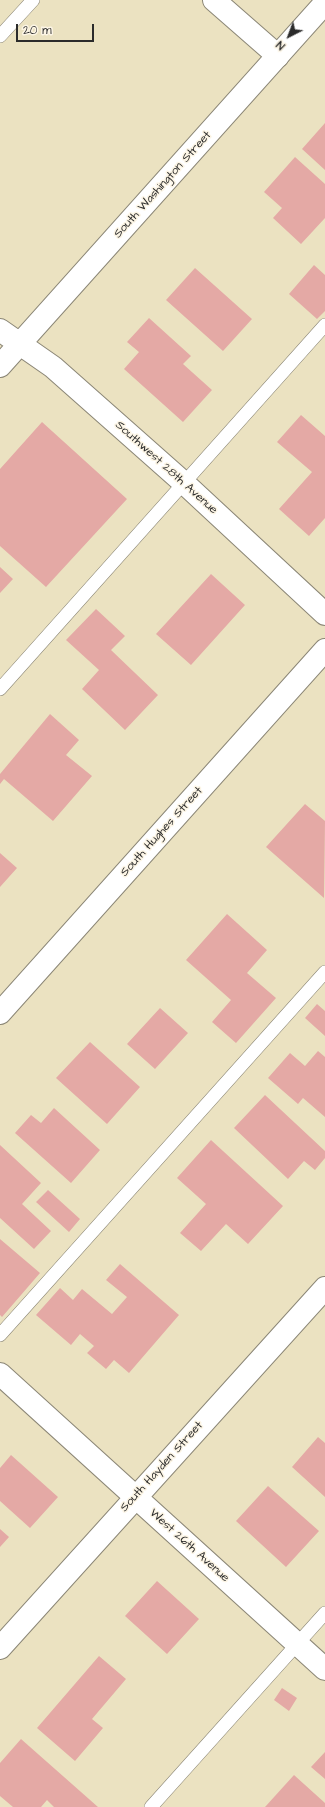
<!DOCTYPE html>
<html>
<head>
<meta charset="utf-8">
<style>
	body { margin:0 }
	#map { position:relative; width:325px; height:1807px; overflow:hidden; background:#ebe2c1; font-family:"Architects Daughter",sans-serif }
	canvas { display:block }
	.north { position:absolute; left:269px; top:16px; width:40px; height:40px; -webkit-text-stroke:3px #fcf5e5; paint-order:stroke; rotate:222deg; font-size:11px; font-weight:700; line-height:16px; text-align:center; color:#2b2b2b }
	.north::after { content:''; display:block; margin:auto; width:14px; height:18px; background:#2b2b2b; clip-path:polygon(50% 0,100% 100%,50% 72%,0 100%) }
	.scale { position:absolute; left:16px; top:24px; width:78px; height:18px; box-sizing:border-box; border:2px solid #2b2b2b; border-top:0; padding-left:5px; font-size:12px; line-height:14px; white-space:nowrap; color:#2b2b2b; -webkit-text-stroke:3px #fcf5e5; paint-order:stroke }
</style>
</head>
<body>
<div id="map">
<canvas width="325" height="1807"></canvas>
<div class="north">N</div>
<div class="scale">20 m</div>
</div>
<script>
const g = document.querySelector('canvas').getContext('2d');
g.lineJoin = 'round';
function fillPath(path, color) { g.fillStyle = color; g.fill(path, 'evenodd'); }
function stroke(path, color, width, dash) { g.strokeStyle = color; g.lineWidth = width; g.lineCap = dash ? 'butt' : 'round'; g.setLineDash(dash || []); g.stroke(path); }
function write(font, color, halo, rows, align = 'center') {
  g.font = font + ' "Architects Daughter",sans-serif'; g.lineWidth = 3; g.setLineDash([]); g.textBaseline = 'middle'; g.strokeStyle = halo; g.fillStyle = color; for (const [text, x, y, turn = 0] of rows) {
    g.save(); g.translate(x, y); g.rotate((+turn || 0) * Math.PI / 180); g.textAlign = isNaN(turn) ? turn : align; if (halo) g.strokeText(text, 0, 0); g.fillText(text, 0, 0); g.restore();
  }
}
fillPath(new Path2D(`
	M325 123V170L302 149Z
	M295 157 325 184V218L301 244 273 218 282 208 264 192Z
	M314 265 325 275V311L317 319 289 294Z
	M195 268 252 319 223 351 166 300Z
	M149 318 191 356 183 364 212 390 183 422 124 369 139 352 127 342Z
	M301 415 325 436V518L309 536 279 509 312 472 277 442Z
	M42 422 127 499 46 587 0 546V469Z
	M0 567 13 579 0 593Z
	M211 574 245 605 191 665 156 634Z
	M96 609 125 636 111 650 158 695 125 730 82 689 99 670 66 640Z
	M50 714 79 740 66 755 92 776 53 821 4 779 0 784V774Z
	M305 804 325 821 324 898 266 847Z
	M0 853 17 868 0 887Z
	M227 914 267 950 247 973 276 998 236 1043 212 1022 231 1000 186 960Z
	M317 1004 325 1011V1036L305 1018Z
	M160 1008 188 1033 155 1069 127 1044Z
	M90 1042 140 1087 107 1124 56 1078Z
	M318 1051 325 1057V1117L303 1098 298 1104 268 1078 290 1053 305 1066Z
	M265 1095 325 1151V1158L315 1170 304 1161 288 1179 234 1128Z
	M54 1108 100 1150 71 1183 15 1133 31 1115 41 1123Z
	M211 1140 283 1206 248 1244 226 1224 201 1251 180 1233 206 1204 177 1178Z
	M0 1145 41 1183 22 1204 51 1231 34 1249 0 1218Z
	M48 1190 80 1219 69 1232 36 1202Z
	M0 1239 40 1273 2 1317 0 1315Z
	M120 1264 179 1315 129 1373 114 1360 106 1369 87 1353 94 1346 80 1334 71 1345 36 1315 60 1288 73 1300 82 1289 112 1314 127 1297 106 1280Z
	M318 1437 325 1443V1497L292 1467Z
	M11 1455 58 1497 30 1528 0 1501V1468Z
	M268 1486 319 1531 286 1567 236 1521Z
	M0 1529 9 1537 0 1547Z
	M157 1581 199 1619 167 1654 125 1616Z
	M99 1656 126 1679 92 1719 103 1728 75 1761 37 1728Z
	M282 1688 297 1698 289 1711 274 1700Z
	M21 1739 98 1807H54L47 1800 41 1807H13L0 1796V1763Z
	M325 1752V1779L311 1767Z
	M294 1775 325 1803V1807H265Z`), '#e4a9a5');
const lane = new Path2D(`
	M0 36 33 0
	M0 689 325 325
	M0 1335 325 972
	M151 1807 325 1613`);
const street = new Path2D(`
	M214 0 278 56
	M0 1013 325 650
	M0 1374 325 1669
	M0 1648 325 1288`);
const secondary = new Path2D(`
	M0 330 53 367 184 483 325 614
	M0 366 325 3`);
stroke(lane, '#8b8676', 14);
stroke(street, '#8b8676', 24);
stroke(secondary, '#8b8676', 24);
stroke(lane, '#fff', 13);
stroke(street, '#fff', 22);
stroke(secondary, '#fff', 22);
write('12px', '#2b2b2b', '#fcf5e5', [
	["South Washington Street",163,185,-48],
	["Southwest 28th Avenue",166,468,42],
	["South Hughes Street",162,832,-48],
	["South Hayden Street",162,1467,-48],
	["West 26th Avenue",189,1546,42]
]);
</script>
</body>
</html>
